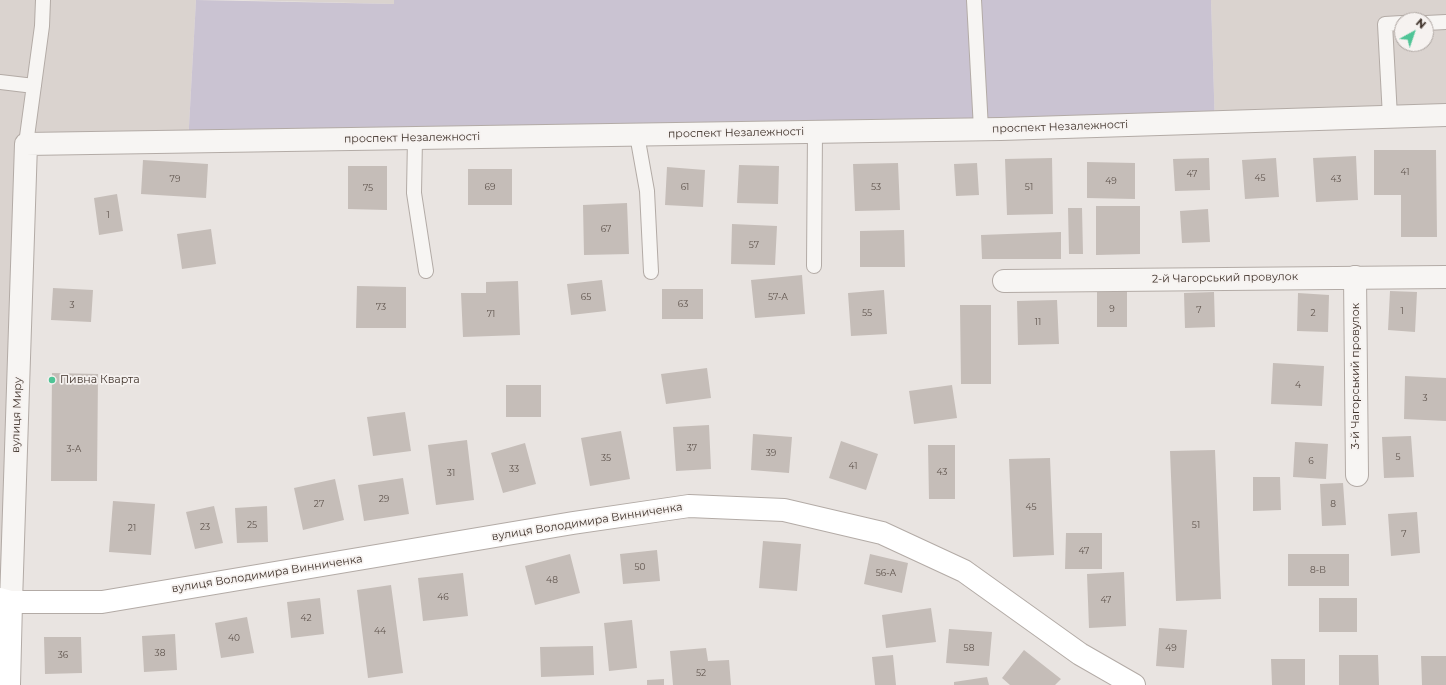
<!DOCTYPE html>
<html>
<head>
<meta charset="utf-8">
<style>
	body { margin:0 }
	#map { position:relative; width:1446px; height:685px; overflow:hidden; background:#e9e4e1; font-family:Montserrat,sans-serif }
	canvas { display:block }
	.north { position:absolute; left:1394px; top:12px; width:40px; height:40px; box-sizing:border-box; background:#f6f2f0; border:1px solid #ada5a1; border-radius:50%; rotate:40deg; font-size:11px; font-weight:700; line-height:16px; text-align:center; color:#3f322a }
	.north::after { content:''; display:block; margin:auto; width:14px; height:18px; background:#4fc496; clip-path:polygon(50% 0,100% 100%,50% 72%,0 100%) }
</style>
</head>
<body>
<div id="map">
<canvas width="1446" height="685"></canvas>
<div class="north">N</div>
</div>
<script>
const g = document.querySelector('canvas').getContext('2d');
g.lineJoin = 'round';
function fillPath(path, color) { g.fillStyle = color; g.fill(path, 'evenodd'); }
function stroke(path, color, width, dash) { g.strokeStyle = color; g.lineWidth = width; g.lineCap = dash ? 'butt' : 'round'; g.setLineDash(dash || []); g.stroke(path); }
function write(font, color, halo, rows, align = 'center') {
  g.font = font + ' Montserrat,sans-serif'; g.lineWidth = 3.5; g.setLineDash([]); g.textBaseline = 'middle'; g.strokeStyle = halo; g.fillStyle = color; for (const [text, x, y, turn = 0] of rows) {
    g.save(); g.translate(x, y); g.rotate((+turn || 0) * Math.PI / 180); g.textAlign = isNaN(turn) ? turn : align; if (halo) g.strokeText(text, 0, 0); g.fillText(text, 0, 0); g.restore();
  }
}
fillPath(new Path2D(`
	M0 0H196L188 144 29 147 0 596Z
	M241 0H394V4Z
	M1211 0H1446V120L1215 127ZM1402 20H1426V44H1402Z`), '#dad3cf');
fillPath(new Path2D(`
	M196 0 394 4V0H1211L1215 127 188 144Z`), '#cac3d2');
fillPath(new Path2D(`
	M1374 150H1436L1437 237H1401V195H1374Z
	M1356 156 1358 200 1316 202 1313 158Z
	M1052 158 1053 214 1007 215 1005 159Z
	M1209 158 1210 190 1175 191 1173 159Z
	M1276 158 1279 197 1245 199 1242 160Z
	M143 160 208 164 206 198 141 194Z
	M1087 162 1135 163V199L1087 198Z
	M898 163 900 210 855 211 853 164Z
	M977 163 979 195 956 196 954 164Z
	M739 165 779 166 778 204 737 203Z
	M348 166H387V210L348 209Z
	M667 167 705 170 703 207 665 205Z
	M468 169H512V205H468Z
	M117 194 123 231 99 235 94 198Z
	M627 203 629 254 584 255 583 205Z
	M1096 206H1140V254L1096 255Z
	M1068 208H1082L1083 254H1069Z
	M1208 209 1210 242 1182 243 1180 211Z
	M732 224 777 226 775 265 731 264Z
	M211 229 216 264 182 269 177 234Z
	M904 230 905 267H860V231Z
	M1061 232V259H982L981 235Z
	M802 275 805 314 755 318 751 280Z
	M602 280 606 311 571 315 567 284Z
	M518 281 520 335 463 337 461 293H486V282Z
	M357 286 406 287V328H356Z
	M53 288 93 290 91 322 51 320Z
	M662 289H703V319H662Z
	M884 290 887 334 851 336 848 293Z
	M1127 290V327H1097V291Z
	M1390 291 1417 292 1415 332 1388 330Z
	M1214 292 1215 327 1185 328 1184 293Z
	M1298 293 1329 295 1328 332 1297 331Z
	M1057 300 1059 344 1018 345 1017 301Z
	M960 305H991V384H961Z
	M1273 363 1324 366 1322 406 1271 404Z
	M707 368 711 398 666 404 661 374Z
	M52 373 98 374 97 481H51Z
	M1405 376 1446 378V421L1404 419Z
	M506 385H541V417H506Z
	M952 385 957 418 914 424 909 391Z
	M405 412 411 451 373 456 367 417Z
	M709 425 711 469 676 471 673 427Z
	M621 431 630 479 590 486 581 438Z
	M753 434 792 437 789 473 751 470Z
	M1411 436 1414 477 1384 478 1382 437Z
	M467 440 474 500 436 505 428 445Z
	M841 441 878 454 866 490 829 478Z
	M1295 442 1328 444 1326 479 1293 477Z
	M525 443 536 484 503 493 491 453Z
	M928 445H955V499H929Z
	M1215 450 1221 599 1176 601 1170 451Z
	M1050 458 1054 555 1013 557 1009 459Z
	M1253 477H1280L1281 510 1253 511Z
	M403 478 409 514 364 521 358 485Z
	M335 479 344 520 303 530 294 488Z
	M1343 483 1346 525 1322 526 1320 484Z
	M113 501 155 504 151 555 109 552Z
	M214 506 223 543 195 549 186 512Z
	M267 506 268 542 237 543 235 508Z
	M1417 512 1420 553 1391 556 1388 514Z
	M1066 533H1102V569H1065Z
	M763 541 801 544 797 591 759 588Z
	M657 550 660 581 623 584 620 554Z
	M570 554 580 593 535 605 525 566Z
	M870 554 908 563 902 593 864 584Z
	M1288 554H1349V586H1288Z
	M1124 572 1126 626 1089 628 1087 574Z
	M463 573 468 616 423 621 418 578Z
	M391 585 403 673 368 678 357 590Z
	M320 598 324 634 291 638 287 602Z
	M1319 598H1357V632H1319Z
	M931 608 936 642 886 648 882 615Z
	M247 617 254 653 221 658 215 623Z
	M632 620 637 668 609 671 604 623Z
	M1159 628 1187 630 1184 668 1156 666Z
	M949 629 992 632 989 666 946 663Z
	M175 634 177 670 144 672 142 636Z
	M44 637H81L82 673 45 674Z
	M593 646 594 675 541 677 540 647Z
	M706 648 708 661 729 660 731 685H673L670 651Z
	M1024 650 1061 679 1055 685H1010L1002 678Z
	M893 655 896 685H875L872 657Z
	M1339 655H1378L1379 685H1339Z
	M1421 656H1446V685H1422Z
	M1271 659H1305V685H1272Z
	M987 677 989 685H954V682Z
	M664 679V685H647V680Z`), '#c5bdb8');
const service = new Path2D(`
	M974 0 981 129
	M1426 23 1446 22
	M0 82 34 86
	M1390 117 1385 24 1402 23
	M637 135 647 191 651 272
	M415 138 414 193 426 271
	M26 144 42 26 43 0
	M814 266 815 132`);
const minor = new Path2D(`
	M1355 277 1357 475
	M1004 281 1446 277
	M11 602 26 144 1001 129 1446 115`);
const secondary = new Path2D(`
	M0 599 11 602H102L573 523 689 506 784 510 882 533 964 571 1080 654 1134 685
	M9 685 11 602`);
stroke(service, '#b3aba6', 16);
stroke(minor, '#b3aba6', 24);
stroke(secondary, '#b3aba6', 24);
stroke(service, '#f7f5f3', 14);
stroke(minor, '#f7f5f3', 22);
stroke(secondary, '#fff', 22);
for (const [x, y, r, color] of [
	[52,380,4,"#4fc496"]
]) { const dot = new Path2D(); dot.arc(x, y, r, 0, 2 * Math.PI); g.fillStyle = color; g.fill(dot); stroke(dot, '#f6f2f0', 1.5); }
write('9px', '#60554e', null, [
	["41",1405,172],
	["47",1192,174],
	["45",1260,178],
	["79",175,179],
	["43",1336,179],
	["49",1111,181],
	["69",490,187],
	["61",685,187],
	["53",876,187],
	["51",1029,187],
	["75",368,188],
	["1",108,215],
	["67",606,229],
	["57",754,245],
	["65",586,297],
	["57-А",778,297],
	["63",683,304],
	["3",72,305],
	["73",381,307],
	["9",1112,309],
	["7",1199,310],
	["1",1402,311],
	["55",867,313],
	["2",1313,313],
	["71",491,314],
	["11",1038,322],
	["4",1298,385],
	["3",1425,398],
	["37",692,448],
	["3-А",74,449],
	["39",771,453],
	["5",1398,457],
	["35",606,458],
	["6",1311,461],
	["41",853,466],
	["33",514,469],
	["43",942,472],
	["31",451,473],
	["29",384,499],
	["27",319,504],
	["8",1333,504],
	["45",1031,507],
	["25",252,525],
	["51",1196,525],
	["23",205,527],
	["21",132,528],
	["7",1404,534],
	["47",1084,551],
	["50",640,567],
	["8-В",1318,570],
	["56-А",886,573],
	["48",552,580],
	["46",443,597],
	["47",1106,600],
	["42",306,618],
	["44",380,631],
	["40",234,638],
	["58",969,648],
	["49",1171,648],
	["38",160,653],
	["36",63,655],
	["52",701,673]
]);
write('11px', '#3f322a', '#f6f2f0', [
	["проспект Незалежності",1060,127,-2],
	["проспект Незалежності",736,133,-1],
	["проспект Незалежності",412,138,-1],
	["2-й Чагорський провулок",1225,278,-1],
	["3-й Чагорський провулок",1356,376,-90],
	["вулиця Миру",17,415,-88],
	["вулиця Володимира Винниченка",587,522,-9],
	["вулиця Володимира Винниченка",267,574,-9]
]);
write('11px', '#3f322a', '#f6f2f0', [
	["Пивна Кварта",60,380]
], 'left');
</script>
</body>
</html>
